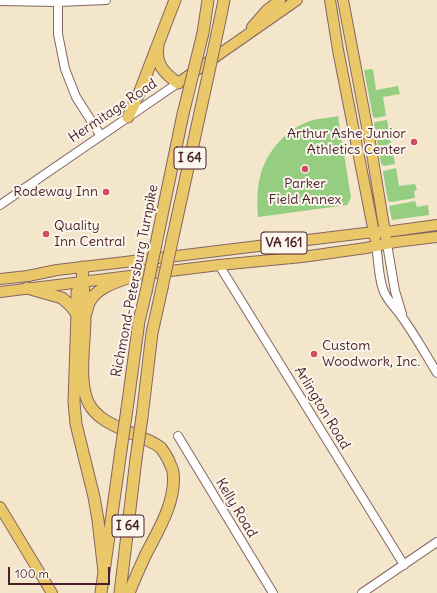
<!DOCTYPE html>
<html>
<head>
<meta charset="utf-8">
<style>
	body { margin:0 }
	#map { position:relative; width:437px; height:593px; overflow:hidden; background:#f3e6cb; font-family:Delius,sans-serif }
	canvas { display:block }
	.scale { position:absolute; left:8px; top:567px; width:102px; height:18px; box-sizing:border-box; border:2px solid #4a1f2b; border-top:0; padding-left:5px; font-size:12px; line-height:14px; white-space:nowrap; color:#4a1f2b; -webkit-text-stroke:3px #fbf7ec; paint-order:stroke }
</style>
</head>
<body>
<div id="map">
<canvas width="437" height="593"></canvas>
<div class="scale">100 m</div>
</div>
<script>
const g = document.querySelector('canvas').getContext('2d');
g.lineJoin = 'round';
function fillPath(path, color) { g.fillStyle = color; g.fill(path, 'evenodd'); }
function stroke(path, color, width, dash) { g.strokeStyle = color; g.lineWidth = width; g.lineCap = dash ? 'butt' : 'round'; g.setLineDash(dash || []); g.stroke(path); }
function write(font, color, halo, rows, align = 'center') {
  g.font = font + ' Delius,sans-serif'; g.lineWidth = 4; g.setLineDash([]); g.textBaseline = 'middle'; g.strokeStyle = halo; g.fillStyle = color; for (const [text, x, y, turn = 0] of rows) {
    g.save(); g.translate(x, y); g.rotate((+turn || 0) * Math.PI / 180); g.textAlign = isNaN(turn) ? turn : align; if (halo) g.strokeText(text, 0, 0); g.fillText(text, 0, 0); g.restore();
  }
}
fillPath(new Path2D(`
	M371 69 373 70 376 90 398 86 400 94 383 97 386 116 375 118 373 117 364 70Z
	M338 116 351 198 347 205 258 217C257 204 257 189 260 177 266 152 286 129 310 121 319 118 329 118 338 116Z
	M387 120 395 164 384 166 381 164 374 124 375 122Z
	M396 168 399 186 415 184 417 190 414 191 415 198 391 202 388 201 383 172 384 171Z
	M415 201 417 207 428 205 429 215 392 220 389 206Z`), '#95ce81');
const minor = new Path2D(`
	M58 0V34L65 69 76 97 101 136
	M0 1 58 2 106 0
	M0 205 178 83
	M387 244 395 291 402 314
	M376 246C379 261 378 278 384 292 389 303 398 310 404 320 416 337 426 355 437 373
	M219 265 404 565
	M178 436 273 593
	M362 593 437 542`);
const major = new Path2D(`
	M330 0 338 50 375 238
	M343 0 371 148 386 238
	M252 27 267 10 280 0
	M178 83 297 0
	M0 279 28 276 57 270 193 254 365 233 393 231 437 225
	M0 292 219 265 302 257 366 248 395 242 437 237
	M0 507 52 593`);
const highway = new Path2D(`
	M220 20 224 0
	M203 33 208 0
	M158 47C155 64 165 74 178 83
	M128 117 140 91 175 0
	M172 241 208 76
	M156 244 183 114
	M82 267C83 284 85 301 85 318 85 343 78 380 88 402 96 419 115 426 131 433 141 438 153 441 161 448 164 452 167 457 169 461 170 465 173 469 173 472 177 500 158 531 146 554 140 567 134 580 129 593
	M27 288 62 298 70 305 77 314
	M77 292V314L74 402 76 424 94 497 98 520 104 572
	M86 313C87 310 88 306 89 303 97 286 120 281 136 275
	M127 409 139 321 146 292
	M142 417 152 333 162 288
	M101 593 121 450
	M120 593 136 459`);
stroke(minor, '#856563', 10);
stroke(major, '#856563', 12);
stroke(highway, '#856563', 13);
stroke(minor, '#fff', 8);
stroke(major, '#eac769', 10);
stroke(highway, '#eac769', 11);
const highwayBridge = new Path2D(`
	M208 76 220 20
	M183 114 203 33
	M162 288 172 241
	M146 292 156 244
	M121 450 127 409
	M136 459 142 417`);
stroke(highwayBridge, '#856563', 13, []);
stroke(highwayBridge, '#eac769', 11);
for (const [x, y, r, color] of [
	[414,142,4,"#d1495b"],
	[305,169,4,"#d1495b"],
	[106,192,4,"#d1495b"],
	[46,234,4,"#d1495b"],
	[314,354,4,"#d1495b"]
]) { const dot = new Path2D(); dot.arc(x, y, r, 0, 2 * Math.PI); g.fillStyle = color; g.fill(dot); stroke(dot, '#fbf7ec', 1.5); }
for (const [x, y, w] of [
	[190,158,32],
	[284,243,46],
	[128,526,32]
]) { const box = new Path2D(); box.roundRect(x - w / 2, y - 11, w, 22, 3); g.fillStyle = '#fbf7ec'; g.fill(box); stroke(box, '#4a1f2b', 1); }
write('bold 13px', '#4a1f2b', null, [
	["I 64",190,158],
	["VA 161",284,243],
	["I 64",128,526]
]);
write('14px', '#4a1f2b', '#fbf7ec', [
	["Hermitage Road",113,111,-34],
	["Richmond-Petersburg Turnpike",135,281,-79],
	["Arlington Road",322,408,59],
	["Kelly Road",236,508,59]
]);
write('14px', '#4a1f2b', '#fbf7ec', [
	["Arthur Ashe Junior",406,134],
	["Athletics Center",406,150],
	["Parker",305,184,"center"],
	["Field Annex",305,200,"center"],
	["Rodeway Inn",98,192],
	["Quality",54,226,"left"],
	["Inn Central",54,242,"left"],
	["Custom",322,346,"left"],
	["Woodwork, Inc.",322,362,"left"]
], 'right');
</script>
</body>
</html>
